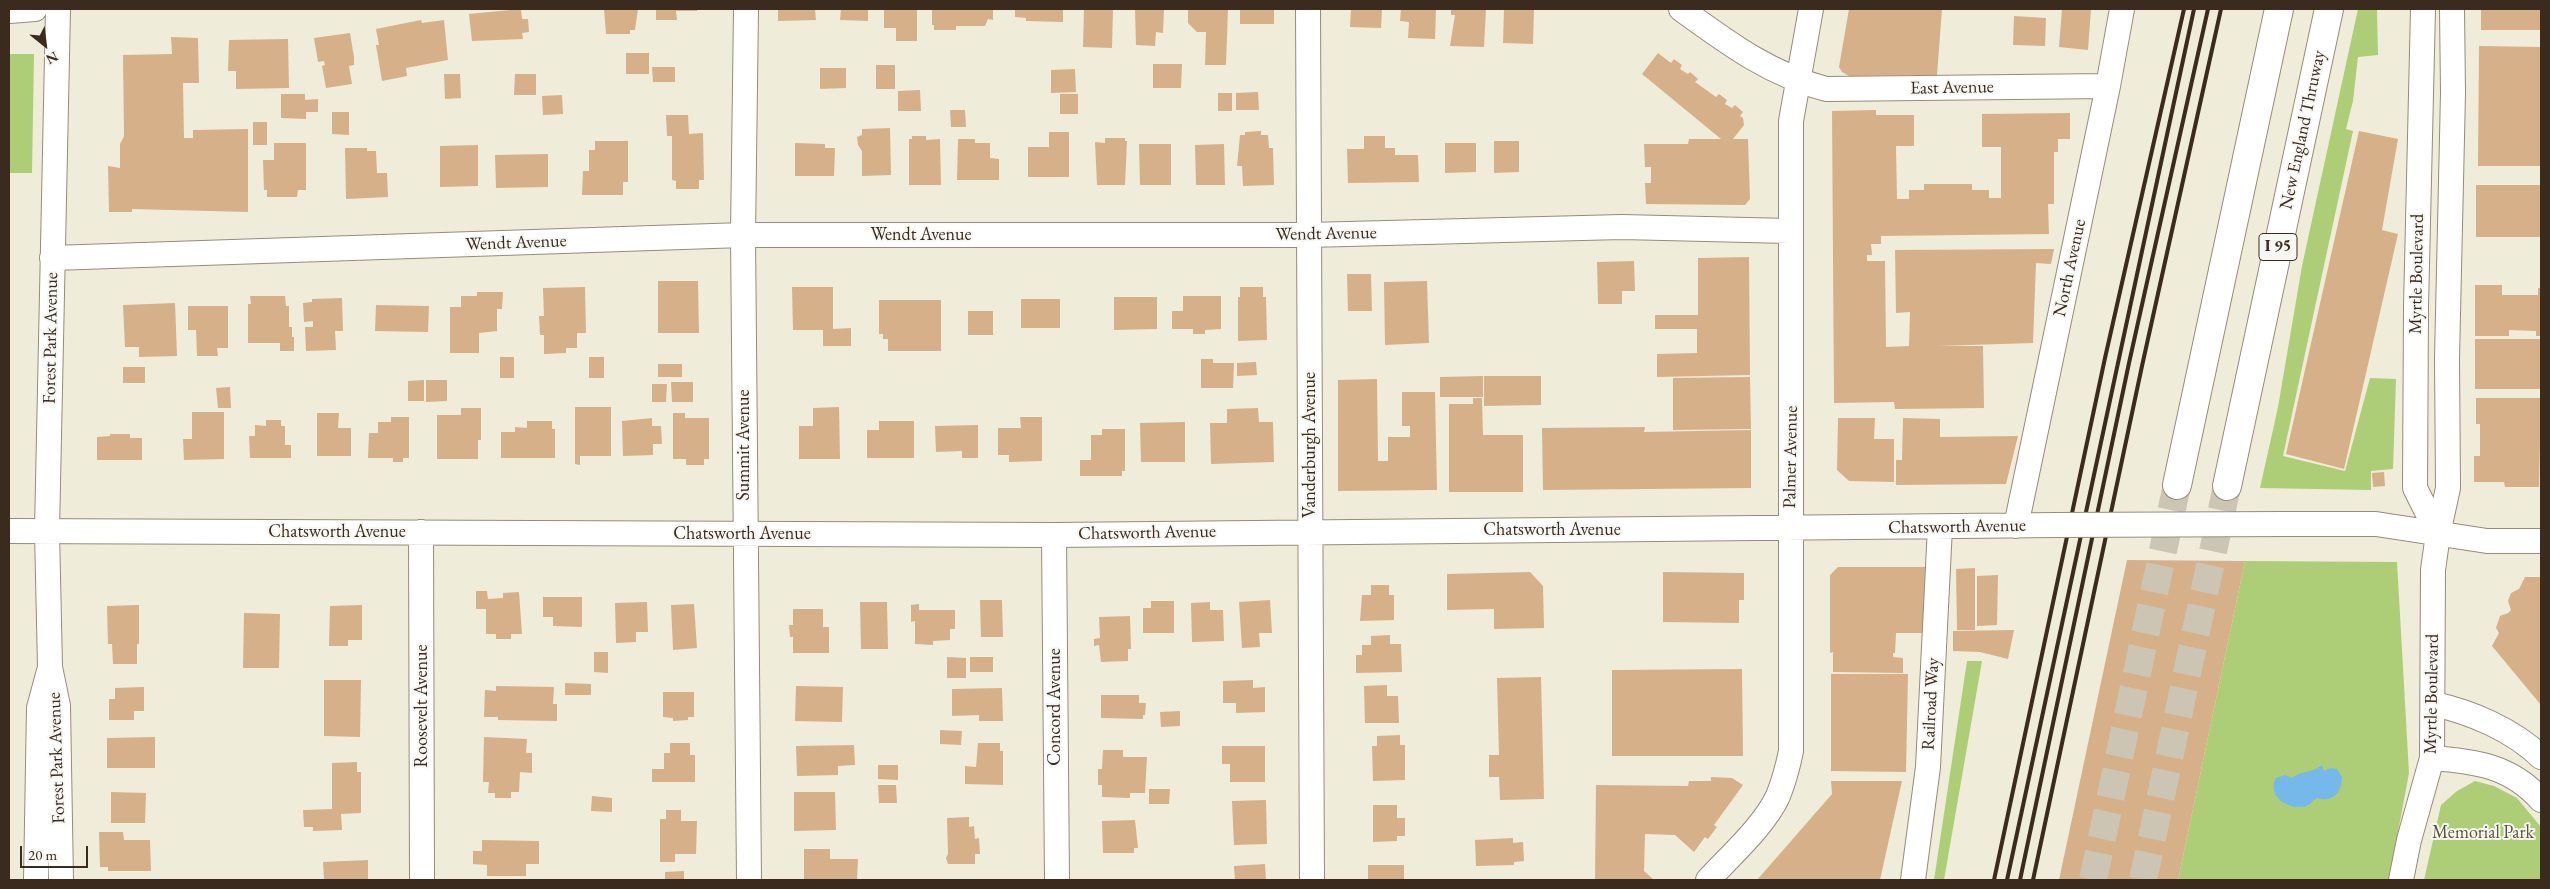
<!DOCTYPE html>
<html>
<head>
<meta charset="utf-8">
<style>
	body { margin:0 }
	#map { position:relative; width:2550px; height:889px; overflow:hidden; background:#f0ecda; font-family:"EB Garamond",serif }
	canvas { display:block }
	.frame { position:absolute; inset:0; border:10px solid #3b2a1e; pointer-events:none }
	.north { position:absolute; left:20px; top:20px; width:50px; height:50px; -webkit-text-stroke:4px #f6f6f2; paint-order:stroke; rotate:151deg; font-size:14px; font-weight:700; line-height:20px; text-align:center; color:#3b2a1e }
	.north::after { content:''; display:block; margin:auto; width:18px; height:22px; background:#3b2a1e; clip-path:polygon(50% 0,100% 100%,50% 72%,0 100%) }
	.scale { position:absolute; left:20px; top:846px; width:68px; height:22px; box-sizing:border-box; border:2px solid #3b2a1e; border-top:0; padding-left:6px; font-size:15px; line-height:18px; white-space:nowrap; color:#3b2a1e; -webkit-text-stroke:4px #f6f6f2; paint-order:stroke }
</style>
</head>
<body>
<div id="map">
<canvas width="2550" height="889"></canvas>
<div class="frame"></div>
<div class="north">N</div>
<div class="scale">20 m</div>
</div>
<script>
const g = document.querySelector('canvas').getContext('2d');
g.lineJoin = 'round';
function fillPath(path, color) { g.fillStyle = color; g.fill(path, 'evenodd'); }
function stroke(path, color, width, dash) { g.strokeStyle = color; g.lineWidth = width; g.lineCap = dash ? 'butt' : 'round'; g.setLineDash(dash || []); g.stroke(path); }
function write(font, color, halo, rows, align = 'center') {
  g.font = font + ' "EB Garamond",serif'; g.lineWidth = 4; g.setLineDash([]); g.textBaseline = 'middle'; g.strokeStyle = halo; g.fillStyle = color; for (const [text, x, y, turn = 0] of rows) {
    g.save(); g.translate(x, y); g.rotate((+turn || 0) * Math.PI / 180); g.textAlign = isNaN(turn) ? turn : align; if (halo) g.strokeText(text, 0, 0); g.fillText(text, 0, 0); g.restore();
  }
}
fillPath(new Path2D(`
	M2358 9H2377L2378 55 2358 57 2353 101 2346 129 2353 131 2283 456 2345 471 2370 378 2396 379 2393 469 2371 471V490L2260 488 2278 407 2302 266Z
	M9 54H34L32 173H9Z
	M2245 561 2397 562 2409 773 2389 880H2178Z
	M1967 661H1982L1944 880H1934Z
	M2475 781 2494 786 2517 798 2541 827V880H2424L2441 805 2457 791Z`), '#adce76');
fillPath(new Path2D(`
	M2322 765 2324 771 2331 768 2337 769 2342 777C2342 792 2333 803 2317 798 2311 801 2310 807 2301 807 2285 808 2267 795 2276 778L2285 775 2292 778C2305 769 2308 775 2322 765Z`), '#75b9eb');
fillPath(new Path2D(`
	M521 9 522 19H528L529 32 522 33 523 39 472 41 469 14Z
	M604 9H638L635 30H630V34H606Z
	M656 9H697V11H676L677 20H656Z
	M778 9H815L816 20 778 21Z
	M841 9H868V21L840 20Z
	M884 9H917V41H896V28H884Z
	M932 9H993V20L988 19 985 26H956V30H934V25H932Z
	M1015 9H1063V22L1026 21V18L1015 17Z
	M1084 9H1113L1112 48 1083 47Z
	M1135 9H1164L1163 33 1156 32 1155 46 1136 45Z
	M1188 9H1228L1226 65H1205L1206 32H1197L1188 23Z
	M1240 9H1274V24H1240Z
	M1351 9H1382L1381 28 1350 27Z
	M1401 9H1436L1435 39 1408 38 1409 22 1400 21Z
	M1451 9H1486L1484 47 1450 46 1455 15H1451Z
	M1504 9H1534L1533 44 1503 43Z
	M1849 9H1942L1937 75 1849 76 1842 72 1839 67Z
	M2062 9H2091L2088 50 2059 47Z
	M2481 9H2541V30H2481Z
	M2014 16 2046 18 2045 46 2013 45Z
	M421 20 422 23 444 20 448 60 406 68 407 76 382 81 376 45H379L376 29Z
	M350 33 354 57V65L349 66 352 84 326 88 322 66 325 65 324 61 318 62 314 38Z
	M171 37 198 38 199 83H183L184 138H193V130L248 129V212L132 209V212H109L108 166 120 168V144L124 136 123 55 172 54Z
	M288 39 289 88 236 89V71H228L229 40Z
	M2479 46 2541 47 2540 166H2478Z
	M626 53H649V74H626Z
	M1658 53 1671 63 1674 59 1682 65 1680 69 1688 74 1690 72 1698 79 1695 82 1716 97 1719 94 1727 100 1725 104 1732 108 1735 105 1743 112 1740 116 1743 118 1744 125 1733 139H1748L1750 199 1745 205 1646 204 1645 183H1651V167H1645L1644 144H1688L1689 139H1721L1642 74Z
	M1153 64H1182L1181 88H1153Z
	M876 65H895V89H876Z
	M652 67H675V82H653Z
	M820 68H846V88L820 89Z
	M1075 69 1076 92 1051 93V70Z
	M444 74H460L461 98 445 99Z
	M515 74H536V95H514Z
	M920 90 921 111H898V91Z
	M1258 92 1259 110H1236V93Z
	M1218 93H1232V111H1218Z
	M281 94H305V100L318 99V112H306V119L281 118Z
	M1060 94H1078V114H1060Z
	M562 95 563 114 543 115 542 96Z
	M950 110H965L966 127H951Z
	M1876 110V115H1914V146H1896L1897 199H1909V190H1924V184H1972V190H1989V198H2001V147H1982V114L2070 113V139H2058V152H2054V204H2048L2049 234 1881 236V244H1871L1872 255H1867V261H1885L1886 347 1909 346 1910 312 1896 313 1895 250 2054 249 2051 264 2036 263 2033 343 1938 346H1983L1984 408 1895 409 1894 402 1834 403 1832 111Z
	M332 112H349V135L332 134Z
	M666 115H688L689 134 703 133 704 180H699V189H676V181L672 180V136H667Z
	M253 122H267V145H253Z
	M890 128 891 175 862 176V151L858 145 857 137 862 135V129Z
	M1261 131V135H1268L1269 148H1273L1274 185 1243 186 1242 166H1237L1240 135H1245V132Z
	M2359 131 2398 139 2382 230 2398 234 2344 469 2286 454Z
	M1049 132H1069V177H1028V147H1049Z
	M912 136H926V140L940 139 941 185H909V139H912Z
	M1364 136H1385V148H1395V155H1418L1419 182 1348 183 1347 149H1364Z
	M1105 138H1125V141H1127L1125 185H1097L1095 142 1105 143Z
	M958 139H975V143H990V158L999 159V180H957Z
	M595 141H628V182H623V195H582L583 171H589V150H595Z
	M1494 141H1519V172L1494 173Z
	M274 143H306V190H298L297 197H267V190H264L263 160H274Z
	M795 143 825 144V148H835L834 176H795Z
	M1445 143H1476V172L1445 173Z
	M1139 144H1171V185H1140Z
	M1224 144 1225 185H1196L1195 145Z
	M478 145V186L440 187V146Z
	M345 148H367V151H376L377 173H387L388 197 346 199Z
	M548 154V187L496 188 495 155Z
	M2476 185H2541V237H2476Z
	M1749 257 1750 375 1657 377V354L1697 353V329H1655V315H1698V258Z
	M1634 261 1635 291H1622V304H1598L1597 262Z
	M1347 274H1371L1372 311H1348Z
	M658 281H698L699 333H658Z
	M1427 281 1429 343 1385 345 1384 282Z
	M2475 285H2502V295H2538V288H2541V336H2536V331L2509 330V336H2475Z
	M585 287 586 333H577V348H566V353L544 354V335H540L539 316H544L543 288Z
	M792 287H833V329L851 328V346H823V330H793Z
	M1240 287H1263V297H1266L1267 340 1238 341V297H1240Z
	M477 292H503L502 309H497V331L479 333V353H450V307H461V296H477Z
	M250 296H285L286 306H289V327H292V337H294V351H280V343H248V304H251Z
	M1183 296H1221V329L1205 330V334H1193V329H1172V311H1183Z
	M1114 297H1157V329L1114 330Z
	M342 298 343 331H335L336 350 306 351 305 327H313V321L304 322 303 303 312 302V299Z
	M1021 299H1060V328H1021Z
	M879 300H941V351H888V339H883V334H879Z
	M175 303 177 356 139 357V347H125L123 305Z
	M376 305 429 306 428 332 375 331Z
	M188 306H228V348H217L218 356H197L196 330H188Z
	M968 311H993V335H968Z
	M2475 339H2541V389H2475Z
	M500 357H514V378H500Z
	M589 357H604V378H589Z
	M1201 359H1213V363H1234L1233 388H1201Z
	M1256 362 1257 375 1237 376V363Z
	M658 364H682V377H658Z
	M123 367H145V383H123Z
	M1483 376V397H1440V377Z
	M1484 376H1541V405L1484 406Z
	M1750 377 1751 429 1673 430V378Z
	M1377 379 1378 461H1388V437H1410V426H1402V392H1435L1437 490 1338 491V380Z
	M424 380V401H408V381Z
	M426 380H447V401L426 402Z
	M671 382H693V402H672Z
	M652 384H667L666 402H652Z
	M230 387 231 408H218L216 388Z
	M1473 398H1482L1483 435H1523V492H1449V404H1473Z
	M2476 398H2541L2539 487H2505L2504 482H2474V456H2480V424H2476Z
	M575 407H611V456H580V465L575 464Z
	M839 407 840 459H799V426H813V408Z
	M461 408H481V440H478V459H437V415H461Z
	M1258 408 1259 422H1273L1274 462 1211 464 1210 423H1227V409Z
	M192 412H224V459L184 460 183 439H192Z
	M317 413H339L338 428H351V456H317Z
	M673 413H685V418H709V459H704V465H686V459H673Z
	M391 417H409V458H403V462H393V458H368L369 433H378V422H391Z
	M1020 417H1042V461L1009 462V455H998V428H1021Z
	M652 418V426H661L662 444H653V455L623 456 622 421Z
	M1838 418H1875L1874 439H1894V482L1849 481 1837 470Z
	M1903 418 1940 419V437L2018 436 2006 484 1896 485V460H1902Z
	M266 420H281V426H285V445H291V458H250L249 436H255V425L266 426Z
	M527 421H552V429H555V458H501V432H515V427L527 428Z
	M879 421H914V458H867V430H879Z
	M1185 422V462H1141L1140 423Z
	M978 425V458H962V451L936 452 935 426Z
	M1645 427 1644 432 1751 430V488L1543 490 1542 428Z
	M1102 429H1125V471H1122V476H1080V460H1091V435H1102Z
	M110 434H130V438H142V460H97V437L110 436Z
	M2384 472 2385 486 2373 487 2372 473Z
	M2127 560 2245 561 2178 880H2059Z
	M1838 567H1925L1924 633H1896L1895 653H1893V657L1903 658V673L1833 672V652L1830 653V575Z
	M1975 568V630H1957L1956 569Z
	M1530 572 1543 586 1544 628 1494 629V609L1447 610V574Z
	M1663 572 1744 573V600H1739V623L1663 622Z
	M1998 575 1997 625 1977 626V576Z
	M2525 577H2541V705L2492 646 2499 633 2496 628 2500 616 2508 613 2511 610 2508 601 2511 593 2519 589Z
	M1371 585H1389V595H1394V620L1360 621 1362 595H1371Z
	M476 591H487L488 599 503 598V593L519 592 522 634H511V639H496V634H486V609H476Z
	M543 597H582V627L553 626V617H543Z
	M980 600H1002L1003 637H981Z
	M1270 600 1272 633H1259L1260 647 1242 648 1239 602Z
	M1151 601H1174V633H1143V608H1151Z
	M647 602 648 632H636V642L616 643 615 603Z
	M860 602H887L888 649H861Z
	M1210 602V610H1223L1224 641 1192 642 1191 603Z
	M694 604 697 648 673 650 671 605Z
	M919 604V610H955V629H950V640L933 641V645L915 644V621L911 622V605Z
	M139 605V644H137V664H113L112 644H108L107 606Z
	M362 605V640H348V646H329L330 606Z
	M793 609H823V627H829V653H793V637H790L789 625H793Z
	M244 613 280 614 279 668H243Z
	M1130 616 1131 649H1128V661L1101 662 1099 645 1094 646V639L1100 638 1099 617Z
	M2014 630 2008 659 1980 652 1953 651V631Z
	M1390 635V644H1401L1402 672 1356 673V655H1362V645H1371V636Z
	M594 652H608V673L594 672Z
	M947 657 966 658V678H947Z
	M970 657H993V672H970Z
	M1742 669 1743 756H1612V670Z
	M1831 674H1908L1906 772 1831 771Z
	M1541 677 1544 799 1500 800 1499 777H1489V755H1499L1497 678Z
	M324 680H361L360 737 324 736Z
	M1253 680V688L1265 687V712L1236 713V703H1223V681Z
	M565 683 591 684V695H565Z
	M1387 685V696H1398L1399 723H1365L1364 686Z
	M496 686 554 687 553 704H557V721L498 720V717H484L485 690 496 691Z
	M796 686 843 687 842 722 795 721Z
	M144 687V711H134V720H109V699H115V688Z
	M1002 688 1003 721H979V715L952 716V689Z
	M663 692H694V717H688V720L673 721V718L663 717Z
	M1101 695H1139V703H1146L1145 715H1143V719L1101 718Z
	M1180 711V726L1161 727 1160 712Z
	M940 730 962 731 961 745 940 744Z
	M1400 735V745H1405V780L1373 781 1372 746H1377V736Z
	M155 737V768H107V738Z
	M484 737 527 739 526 753H532V773L520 772 519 792H511V798H495V793H488L489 782H483Z
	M670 743H690V755H695V782H652V769H664V753H670Z
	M978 743H1000V751H1003V785L965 784V766L976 767Z
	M854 745 855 765 838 766V775L797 776 796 746Z
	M1222 746H1265V782H1230V764H1222Z
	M1103 750H1123V757H1147L1145 793H1130V798L1102 797V785H1098V769H1102Z
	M357 762V772H361V813L341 814 342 830 313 831V827H304L303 810 332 809V763Z
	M878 765H898V780L878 779Z
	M1711 777 1732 778 1743 785 1714 825 1717 827 1708 839 1705 837 1694 852 1675 835 1645 834 1644 871 1654 880H1595L1596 785 1688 786 1689 781H1711Z
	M1831 781H1902L1880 880H1757L1832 794Z
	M878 785H896L897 803H879Z
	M1149 789H1170L1169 804H1149Z
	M111 792 146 793 145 823H111Z
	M794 792H835L836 830 794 831Z
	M592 796 612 798V812L591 811Z
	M1266 800 1267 844 1234 845 1232 801Z
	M1373 805H1397V818H1405V836H1397V841L1373 842Z
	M666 810H681V821H697L696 854H675V862H660V819H666Z
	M969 817V827L974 826 975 839 979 838 980 854H975V864H948L946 858 948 854 947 818Z
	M1135 820 1138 848H1134V853H1103L1102 821Z
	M99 832H123L124 840H150L151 871H108V867H100Z
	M1513 838V843L1523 842 1524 861 1514 862V865L1476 866 1475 840Z
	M482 840 539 841V864H526V876H487V865L473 864V851H482Z
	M804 849H830V859H858L857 880H804Z
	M368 860V880H324L323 862Z
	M1265 864 1266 880H1235L1234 866Z
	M1368 865H1404V880H1368Z
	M684 871V880H665V872Z`), '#d6b089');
stroke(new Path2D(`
	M2093 880 2177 485
	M2143 880 2227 486`), '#ccc5b4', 28, [28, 14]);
const minor = new Path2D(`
	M58 9 47 531 50 667 58 706 61 880
	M746 9 743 235 749 880
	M1308 9 1312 880
	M1681 9C1728 43 1769 74 1826 89L2108 86
	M2423 9 2416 307 2415 488 2438 534
	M9 11 35 9
	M52 258 743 235H1308L1622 227 1789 231
	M2285 524H2376L2487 541H2541
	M2016 526 2108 86 2122 9
	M9 531 1054 535 2057 525
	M421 532 422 880
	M1054 535 1057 880
	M2434 704C2471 712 2513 730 2541 757
	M2432 758C2475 761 2511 766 2541 800
	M36 880 39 708 49 671
	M1708 880C1731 855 1764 826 1778 796 1784 781 1788 766 1791 751V121L1811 9
	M1913 880 1928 767 1940 527
	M2401 880 2409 840 2432 758 2433 570 2438 534 2448 488 2447 358 2453 93 2452 9`);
const highway = new Path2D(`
	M2177 485 2279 9
	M2227 486 2329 9`);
stroke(minor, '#968b7c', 26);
stroke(highway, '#968b7c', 30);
stroke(minor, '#fff', 24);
stroke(highway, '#fff', 28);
stroke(new Path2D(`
	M1994 880 2105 358 2184 9
	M2007 880 2194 9
	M2020 880 2129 363 2208 9
	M2033 880 2142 366 2221 9`), '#3b2a1e', 4);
const minorBridge = new Path2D(`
	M2057 525 2285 524`);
stroke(minorBridge, '#968b7c', 26, []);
stroke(minorBridge, '#fff', 24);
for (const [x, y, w] of [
	[2278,247,38]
]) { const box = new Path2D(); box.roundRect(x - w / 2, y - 13.5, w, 27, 4); g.fillStyle = '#f6f6f2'; g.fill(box); stroke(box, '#3b2a1e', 1); }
write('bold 16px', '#3b2a1e', null, [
	["I 95",2278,247]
]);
write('18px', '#3b2a1e', '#f6f6f2', [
	["East Avenue",1952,88,-1],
	["New England Thruway",2303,130,-78],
	["Wendt Avenue",1326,234,-1],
	["Wendt Avenue",921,235],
	["Wendt Avenue",516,243,-2],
	["North Avenue",2070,268,-78],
	["Myrtle Boulevard",2417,274,-89],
	["Forest Park Avenue",51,338,-89],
	["Summit Avenue",744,445,-90],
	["Vanderburgh Avenue",1310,445,-90],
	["Palmer Avenue",1791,457,-89],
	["Chatsworth Avenue",1957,527,-1],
	["Chatsworth Avenue",1552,530],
	["Chatsworth Avenue",337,532],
	["Chatsworth Avenue",1147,533,-1],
	["Chatsworth Avenue",742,534],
	["Myrtle Boulevard",2432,694,-89],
	["Railroad Way",1931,704,-87],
	["Roosevelt Avenue",422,706,-90],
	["Concord Avenue",1055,707,-90],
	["Forest Park Avenue",57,758,-92]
]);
write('18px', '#585334', '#f6f6f2', [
	["Memorial Park",2483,833]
]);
</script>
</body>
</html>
